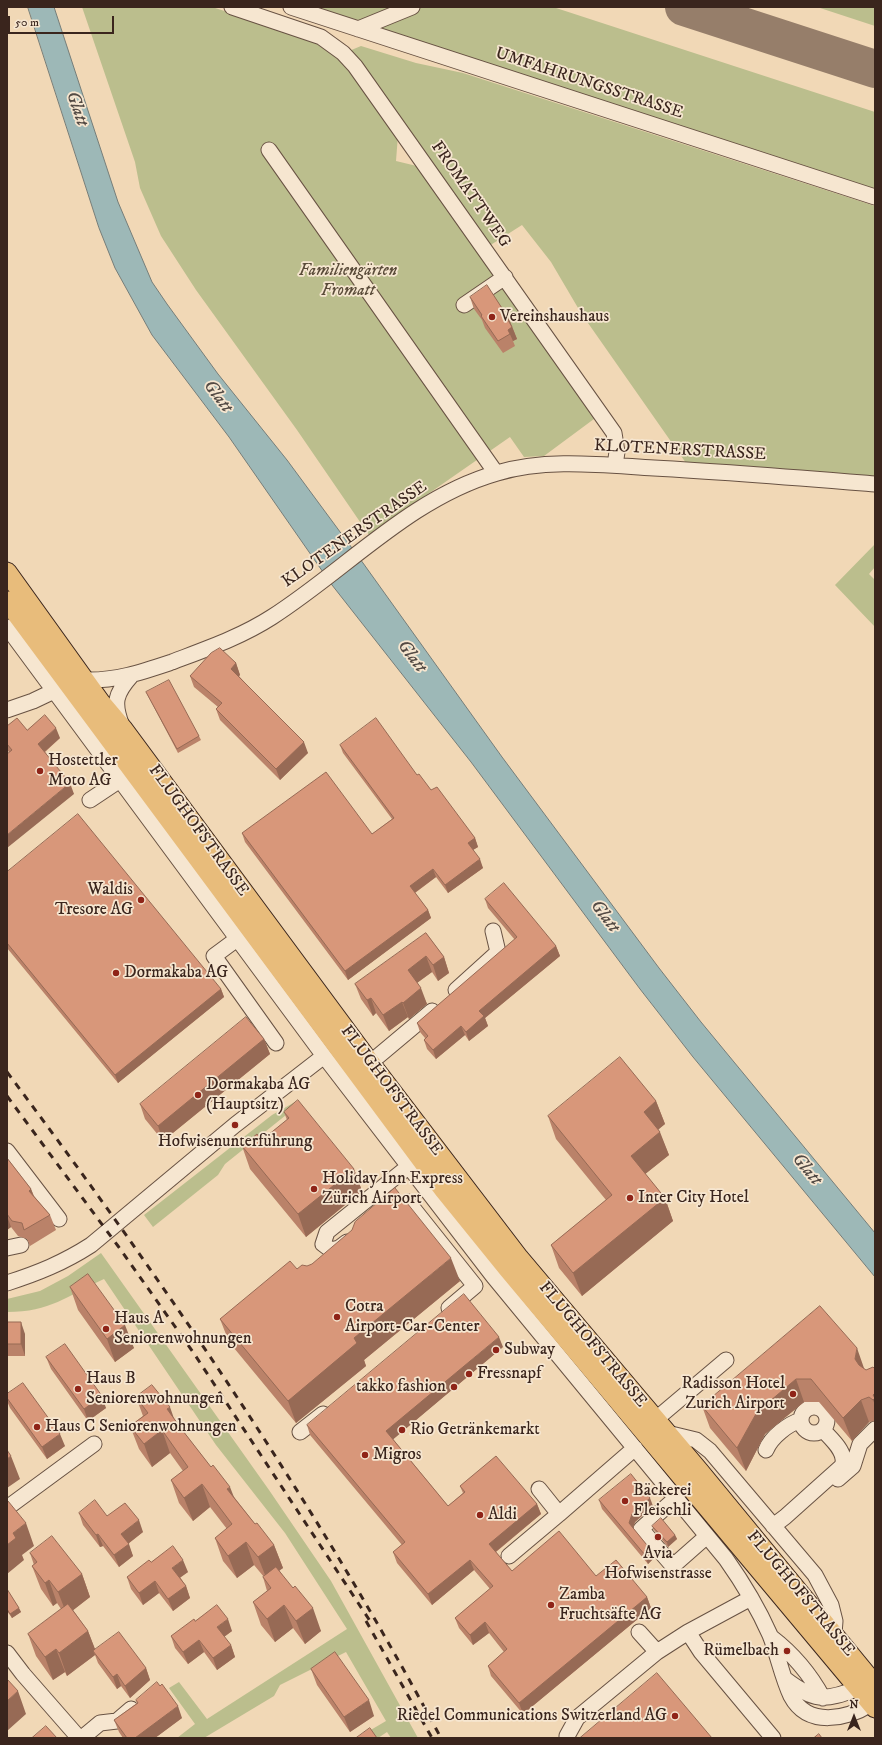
<!DOCTYPE html>
<html>
<head>
<meta charset="utf-8">
<style>
	body { margin:0 }
	#map { position:relative; width:882px; height:1745px; overflow:hidden; background:#f1d8b6; font-family:"IM FELL DW Pica",serif }
	canvas { display:block }
	.frame { position:absolute; inset:0; border:8px solid #3a251d; pointer-events:none }
	.north { position:absolute; left:834px; top:1697px; width:40px; height:40px; -webkit-text-stroke:3px #f6e6d0; paint-order:stroke; rotate:0deg; font-size:11px; font-weight:700; line-height:16px; text-align:center; color:#3a251d }
	.north::after { content:''; display:block; margin:auto; width:14px; height:18px; background:#3a251d; clip-path:polygon(50% 0,100% 100%,50% 72%,0 100%) }
	.scale { position:absolute; left:8px; top:16px; width:106px; height:18px; box-sizing:border-box; border:2px solid #3a251d; border-top:0; padding-left:5px; font-size:12px; line-height:14px; white-space:nowrap; color:#3a251d; -webkit-text-stroke:3px #f6e6d0; paint-order:stroke }
</style>
</head>
<body>
<div id="map">
<canvas width="882" height="1745"></canvas>
<div class="frame"></div>
<div class="north">N</div>
<div class="scale">50 m</div>
</div>
<script>
const g = document.querySelector('canvas').getContext('2d');
g.lineJoin = 'round';
function fillPath(path, color) { g.fillStyle = color; g.fill(path, 'evenodd'); }
function stroke(path, color, width, dash) { g.strokeStyle = color; g.lineWidth = width; g.lineCap = dash ? 'butt' : 'round'; g.setLineDash(dash || []); g.stroke(path); }
function write(font, color, halo, rows, align = 'center') {
  g.font = font + ' "IM FELL DW Pica",serif'; g.lineWidth = 3.5; g.setLineDash([]); g.textBaseline = 'middle'; g.strokeStyle = halo; g.fillStyle = color; for (const [text, x, y, turn = 0] of rows) {
    g.save(); g.translate(x, y); g.rotate((+turn || 0) * Math.PI / 180); g.textAlign = isNaN(turn) ? turn : align; if (halo) g.strokeText(text, 0, 0); g.fillText(text, 0, 0); g.restore();
  }
}
fillPath(new Path2D(`
	M82 7H212L308 38 338 55 398 135 396 161 425 168 598 416 544 456 524 457 510 437 369 535 297 430 196 290 161 236 140 188 135 162Z
	M306 7H403L360 20 348 19Z
	M423 7H553L875 112V192L378 29 380 23Z
	M817 7H875V26Z
	M361 46 416 63 463 73 875 206V477L686 463 581 313 551 262 522 225 489 246 349 51Z
	M875 544V567L869 574 875 580V627L835 585Z
	M295 1102 291 1111 225 1164 218 1175 153 1227 144 1215 272 1115Z
	M101 1253 269 1490 331 1581 418 1738H391L387 1732 378 1738H357L386 1721 346 1652 280 1685 274 1696 204 1738H177L195 1724 169 1688 179 1682 207 1719 347 1629 285 1533 216 1445 104 1279C66 1296 51 1312 7 1312V1299L40 1291 68 1276Z`), '#bbbe8d');
const water = new Path2D(`
	M28 7H54L118 202 152 282 167 304 218 374 287 460 363 563 502 757 659 968 701 1022 875 1233V1277L693 1057 640 989 471 762 332 585 229 437 152 335 115 268 99 228Z`);
fillPath(water, '#9db8b7');
stroke(water, '#757d79', 1);
stroke(new Path2D(`
	M684 7 875 69`), '#967e6a', 38);
const minor = new Path2D(`
	M232 7 321 37 343 53 355 66 614 433 617 452 615 465
	M291 7 875 197
	M358 29 412 7
	M269 150 496 473
	M464 305 505 277
	M7 627 324 1056 493 1276 726 1559C743 1583 758 1608 770 1635 778 1655 782 1677 791 1696 808 1728 847 1719 871 1704
	M85 680C116 681 142 672 172 662 206 649 241 637 272 617 347 569 410 498 497 473 547 458 603 465 654 468 728 472 801 478 875 484
	M7 710 33 701 54 691
	M122 726C113 703 115 694 131 676
	M90 800 120 780
	M237 939 214 956 276 1043
	M456 990 498 952 493 931
	M370 1063 432 1011
	M7 1151 59 1219
	M408 1202 475 1286 449 1308
	M347 1242 339 1248 331 1250 323 1244 327 1232 409 1166
	M7 1248 21 1245
	M7 1283C38 1273 63 1263 91 1245L235 1125 324 1056
	M801 1420a13 13 0 1 1 26 0a13 13 0 1 1-26 0Z
	M655 1420 726 1360
	M300 1432 323 1414
	M667 1433 696 1440 710 1451 815 1575 831 1605 835 1621 834 1634
	M766 1450C771 1437 788 1424 801 1420
	M838 1479 853 1466 860 1444 875 1429
	M539 1489 559 1514 635 1448
	M676 1498 641 1529 673 1566 707 1536
	M7 1508 94 1444
	M773 1526 785 1517 842 1466C848 1453 831 1439 823 1430
	M509 1556 559 1514
	M639 1632 657 1652
	M688 1632 701 1652 773 1738
	M771 1637C792 1653 810 1674 823 1698
	M7 1653 23 1674 79 1738
	M785 1679C814 1701 824 1702 858 1688
	M567 1736 577 1718 657 1652 688 1632 751 1598
	M82 1738 100 1723 117 1721 131 1709`);
const major = new Path2D(`
	M7 572 101 703 123 729 370 1063 519 1258 699 1471 875 1685
	M7 601 444 1190 508 1269 875 1708`);
stroke(minor, '#685243', 17);
stroke(major, '#3a251d', 21);
stroke(minor, '#f6e6d0', 15);
stroke(major, '#e8bc7b', 19);
stroke(new Path2D(`
	M7 1072C166 1284 316 1504 441 1738
	M7 1096 118 1246 193 1352 372 1624
	M366 1621 432 1738`), '#3a251d', 3, [7, 7]);
fillPath(new Path2D(`
	M470 297 509 319 517 339 513 341 515 346 503 353 485 328 482 320 474 309Z
	M236 663 240 675 239 676 308 753 280 780 220 720 216 709 218 707 194 687 190 676Z
	M146 692 199 736 201 740 178 753 148 696Z
	M7 726 27 730 60 738 45 752 74 794 9 752 7 750Z
	M340 745 417 775 475 838 478 847 473 850 483 868 448 893 436 877 415 893 428 910 431 918 348 980 245 842 242 833 372 834 392 819 343 753Z
	M7 872 221 989 224 997 118 1083 7 948Z
	M485 899 556 946 560 956 485 1018 488 1026 469 1041 465 1035 436 1059 427 1049 424 1040 425 1038 420 1032 417 1023 515 940 488 908Z
	M426 933 444 957 449 973 438 981 432 972 417 983 427 1004 409 1019 408 1017 389 1031 376 1013 373 1016 361 999 355 984Z
	M264 1039 270 1054 163 1141 145 1119 140 1104Z
	M656 1101 665 1124 658 1129 669 1155 645 1174 665 1198 673 1221 582 1296 559 1268 551 1245 606 1200 556 1139 548 1116Z
	M284 1112 354 1169 362 1191 306 1237 250 1169 242 1146 262 1140 287 1120Z
	M7 1158 31 1189 34 1196 50 1215 56 1230 30 1246 27 1239 18 1236 11 1227 7 1230Z
	M307 1266 460 1281 364 1360 366 1366 296 1423 229 1342 220 1319 297 1269Z
	M70 1287 134 1348 115 1362 78 1310Z
	M820 1306 864 1369 866 1370 875 1369V1421L869 1422 852 1441 819 1402H804L765 1434 746 1471 710 1428 702 1406Z
	M7 1322 25 1334V1356H7Z
	M503 1347 393 1439 448 1506 463 1493 460 1486 537 1504 541 1514 496 1552 512 1571 596 1576 647 1597 651 1608 523 1714 491 1676 488 1666 504 1652 489 1633 473 1645 459 1628 455 1618 490 1589 474 1570 432 1605 397 1563 393 1552 402 1545 310 1435 307 1425Z
	M46 1357 106 1408 88 1421 51 1369Z
	M7 1394 65 1446 47 1459 10 1408 7 1401Z
	M136 1397 173 1417 183 1431 255 1524 274 1545 283 1568 279 1570 321 1631 305 1644 293 1628 275 1642 261 1625 253 1602 267 1591 263 1577H264L254 1565 237 1578 223 1561 215 1538 227 1529 210 1507 193 1521 179 1503 171 1480 183 1471 170 1453 152 1467 139 1449 130 1426 143 1416Z
	M599 1500 653 1506 635 1522 633 1528 651 1550 654 1558 648 1564 602 1509Z
	M79 1513 107 1516 143 1532 128 1544 133 1556 119 1567 103 1546 100 1547 83 1525Z
	M652 1526 675 1535 677 1539 668 1547 654 1530Z
	M30 1553 82 1574 90 1597 73 1610 88 1631 95 1650 146 1668 150 1680 130 1698 121 1686 117 1689 98 1663 95 1655 67 1676 65 1672 53 1680 36 1656 28 1634 61 1609 57 1603 53 1606 41 1589 32 1566 34 1565Z
	M151 1562 188 1572 180 1577 186 1586 190 1598 173 1611 159 1593 143 1605 131 1589 127 1577Z
	M7 1589 21 1612 12 1618 7 1611Z
	M195 1621 232 1631 224 1637 231 1645 235 1657 217 1670 204 1652 188 1664 175 1648 171 1636Z
	M311 1669 374 1716 350 1732 317 1685Z
	M136 1700 182 1718 155 1738H123L119 1732 114 1720 137 1703Z`), '#ba8269');
fillPath(new Path2D(`
	M509 319 517 339 513 341 508 330V320Z
	M236 663 240 675 235 680 231 669Z
	M56 728 60 738 42 754 38 744Z
	M304 742 308 753 280 780 276 769Z
	M70 783 74 794 7 848V835Z
	M475 838 478 847 471 851 468 843Z
	M480 859 483 868 448 893 445 885Z
	M433 869 436 877 413 894 410 886Z
	M428 910 431 918 348 980 345 971Z
	M556 946 560 956 485 1018 488 1026 469 1041 466 1032 479 1011Z
	M426 956 432 972 414 985 408 970Z
	M444 957 449 973 438 981 433 965Z
	M421 988 427 1004 409 1019 403 1003Z
	M221 989 224 997 118 1083 115 1075Z
	M371 998 376 1013 373 1016 367 1000Z
	M402 1002 408 1017 389 1031 383 1015Z
	M461 1026 465 1035 436 1059 433 1050Z
	M264 1039 270 1054 163 1141 158 1126Z
	M656 1101 665 1124 652 1135 644 1112Z
	M660 1132 669 1155 639 1179 631 1156Z
	M354 1169 362 1191 306 1237 298 1214Z
	M31 1189 37 1205 29 1191Z
	M665 1198 673 1221 582 1296 573 1273Z
	M7 1216 11 1227 7 1230Z
	M451 1258 460 1281 364 1360 366 1366 296 1423 288 1401 354 1338Z
	M21 1322 25 1334V1356L21 1344Z
	M125 1325 134 1348 115 1362 107 1339Z
	M499 1337 503 1347 390 1442 386 1431Z
	M857 1348 865 1371 864 1381 855 1359Z
	M796 1379 804 1402 765 1434 746 1471 737 1448 757 1412Z
	M875 1393V1405L873 1400V1395Z
	M102 1396 106 1408 88 1421 84 1409Z
	M861 1400 869 1422 852 1441 843 1418Z
	M170 1407 178 1430 167 1409Z
	M162 1430 170 1453 152 1467 144 1444Z
	M60 1434 65 1446 47 1459 42 1447Z
	M11 1456 20 1479 7 1488V1459Z
	M202 1484 210 1507 193 1521 184 1498Z
	M230 1487 239 1510 227 1489Z
	M650 1498 653 1506 635 1522 632 1531 629 1523 632 1514Z
	M537 1504 541 1514 493 1554 489 1544Z
	M139 1520 143 1532 125 1546 121 1534Z
	M26 1523 34 1546 22 1555 24 1560 7 1574V1545L13 1533Z
	M98 1534 103 1546 100 1547 96 1535Z
	M675 1535 677 1539 668 1547 667 1542Z
	M246 1542 254 1565 237 1578 228 1556Z
	M129 1544 133 1556 119 1567 114 1555Z
	M274 1545 283 1568 267 1580 258 1557Z
	M651 1550 654 1558 648 1564 645 1555Z
	M183 1560 188 1572 177 1580 172 1568Z
	M470 1560 474 1570 432 1605 428 1594Z
	M82 1574 90 1597 67 1615 58 1592Z
	M49 1580 57 1603 53 1606 45 1583Z
	M155 1581 159 1593 143 1605 139 1593Z
	M186 1586 190 1598 173 1611 168 1599Z
	M647 1597 651 1608 523 1714 519 1703Z
	M284 1605 293 1628 275 1642 267 1619Z
	M19 1608 21 1612 12 1618 10 1614Z
	M313 1608 321 1631 305 1644 296 1621Z
	M228 1619 232 1631 221 1639 217 1627Z
	M485 1622 489 1633 473 1645 470 1635Z
	M88 1631 97 1654 93 1651 95 1655 67 1676 59 1653Z
	M199 1640 204 1652 188 1664 183 1652Z
	M231 1645 235 1657 217 1670 213 1658Z
	M56 1649 65 1672 53 1680 45 1657Z
	M146 1668 150 1680 130 1698 125 1686Z
	M117 1674 121 1686 117 1689 113 1677Z
	M18 1691 26 1714 7 1731V1701Z
	M369 1700 374 1716 350 1732 344 1717Z
	M178 1706 182 1718 155 1738H135Z`), '#976a55');
const building = new Path2D(`
	M487 285 509 319 508 320 512 327 508 330 510 334 498 341 481 316 482 315 470 297Z
	M220 648 236 663 231 669 304 742 276 769 216 709 222 703 190 676 211 653Z
	M169 680 199 736 177 749 146 692Z
	M45 715 56 728 38 744 70 783 7 835V754L12 750 7 744V726L17 718 27 730Z
	M376 718 417 775 419 774 431 790 437 787 475 838 468 843 480 859 445 885 433 869 410 886 428 910 345 971 242 833 326 772 372 834 394 818 340 745Z
	M78 814 221 989 115 1075 7 943V872Z
	M504 883 556 946 479 1011 484 1016 466 1032 461 1026 433 1050 424 1040 428 1036 417 1023 517 937 485 899Z
	M426 933 444 957 433 965 426 956 408 970 421 988 403 1003 402 1002 383 1015 371 998 367 1000 355 984Z
	M246 1017 264 1039 158 1126 140 1104Z
	M620 1057 656 1101 644 1112 660 1132 631 1156 665 1198 573 1273 551 1245 612 1195 548 1116Z
	M298 1100 354 1169 298 1214 242 1146 257 1134 262 1140 289 1118 284 1112Z
	M7 1158 31 1189 29 1191 50 1215 24 1230 22 1223 12 1221 7 1214Z
	M395 1188 451 1258 354 1338 357 1343 288 1401 220 1319 290 1261 297 1269 302 1265 307 1266 312 1264 352 1230 355 1222Z
	M88 1274 125 1325 107 1339 70 1287Z
	M464 1294 499 1337 386 1431 448 1506 465 1492 460 1486 496 1456 537 1504 489 1544 512 1571 559 1531 596 1576 616 1560 647 1597 519 1703 488 1666 507 1649 485 1622 470 1635 455 1618 493 1586 470 1560 428 1594 393 1552 405 1542 307 1425Z
	M820 1306 857 1348 855 1359 859 1365 866 1370 873 1367 875 1369V1393L873 1395 875 1398 873 1400 869 1397 861 1400 843 1418 811 1379H796L757 1412 737 1448 702 1406Z
	M7 1322H21V1344H7Z
	M65 1344 102 1396 84 1409 46 1357Z
	M23 1383 60 1434 42 1447 7 1398V1394Z
	M152 1385 170 1407 167 1409 183 1431 211 1467 213 1465 230 1487 227 1489 255 1524 257 1523 274 1545 258 1557 246 1542 228 1556 215 1538 232 1524 202 1484 184 1498 171 1480 188 1467 162 1430 144 1444 130 1426 148 1413 136 1397Z
	M7 1450 11 1456 7 1459Z
	M631 1474 650 1498 632 1514 629 1523 651 1550 645 1555 599 1500Z
	M95 1500 107 1516 125 1503 139 1520 121 1534 129 1544 114 1555 98 1534 96 1535 79 1513Z
	M7 1501H8L26 1523 13 1533 16 1538 7 1545Z
	M661 1518 675 1535 667 1542 652 1526Z
	M52 1536 82 1574 58 1592 49 1580 45 1583 32 1566 37 1562 30 1553Z
	M173 1546 183 1560 172 1568 186 1586 168 1599 155 1581 139 1593 127 1577 149 1560 151 1562Z
	M276 1567 293 1588 295 1586 313 1608 296 1621 284 1605 267 1619 253 1602 271 1588 263 1577Z
	M7 1589 19 1608 10 1614 7 1609Z
	M68 1604 88 1631 59 1653 56 1649 45 1657 28 1634Z
	M217 1605 228 1619 217 1627 231 1645 213 1658 199 1640 183 1652 171 1636 194 1619 195 1621Z
	M119 1632 146 1668 125 1686 117 1674 113 1677 93 1651Z
	M335 1652 369 1700 344 1717 311 1669Z
	M657 1673 712 1738H580Z
	M7 1679 18 1691 7 1701Z
	M157 1682 160 1686 162 1684 178 1706 135 1738H127L114 1720 138 1703 136 1700Z
	M46 1726 57 1738H32Z
	M370 1728 377 1738H356Z
	M819 1734 822 1738H814Z`);
fillPath(building, '#d8977a');
stroke(building, '#976a55', 1);
for (const [x, y, r, color] of [
	[492,317,4,"#8f2418"],
	[40,771,4,"#8f2418"],
	[141,900,4,"#8f2418"],
	[116,973,4,"#8f2418"],
	[198,1095,4,"#8f2418"],
	[235,1125,4,"#8f2418"],
	[314,1189,4,"#8f2418"],
	[630,1198,4,"#8f2418"],
	[337,1317,4,"#8f2418"],
	[106,1329,4,"#8f2418"],
	[496,1350,4,"#8f2418"],
	[469,1374,4,"#8f2418"],
	[454,1387,4,"#8f2418"],
	[78,1389,4,"#8f2418"],
	[793,1394,4,"#8f2418"],
	[37,1427,4,"#8f2418"],
	[402,1430,4,"#8f2418"],
	[365,1455,4,"#8f2418"],
	[625,1501,4,"#8f2418"],
	[480,1515,4,"#8f2418"],
	[658,1537,4,"#8f2418"],
	[551,1605,4,"#8f2418"],
	[787,1651,4,"#8f2418"],
	[675,1716,4,"#8f2418"]
]) { const dot = new Path2D(); dot.arc(x, y, r, 0, 2 * Math.PI); g.fillStyle = color; g.fill(dot); stroke(dot, '#f6e6d0', 1.5); }
write('17px', '#3a251d', '#f6e6d0', [
	["UMFAHRUNGSSTRASSE",589,84,18],
	["FROMATTWEG",470,195,55],
	["KLOTENERSTRASSE",680,451,3],
	["KLOTENERSTRASSE",355,535,-35],
	["FLUGHOFSTRASSE",198,831,54],
	["FLUGHOFSTRASSE",391,1091,53],
	["FLUGHOFSTRASSE",592,1345,50],
	["FLUGHOFSTRASSE",800,1594,50]
]);
write('italic 17px', '#5a4b39', '#f6e6d0', [
	["Familiengärten",348,271],
	["Fromatt",348,291]
]);
write('17px', '#3a251d', '#f6e6d0', [
	["Vereinshaushaus",500,317],
	["Hostettler",48,761],
	["Moto AG",48,781],
	["Waldis",133,890,"right"],
	["Tresore AG",133,910,"right"],
	["Dormakaba AG",124,973],
	["Dormakaba AG",206,1085],
	["(Hauptsitz)",206,1105],
	["Hofwisenunterführung",235,1142,"center"],
	["Holiday Inn Express",322,1179],
	["Zürich Airport",322,1199],
	["Inter City Hotel",638,1198],
	["Cotra",345,1307],
	["Airport-Car-Center",345,1327],
	["Haus A",114,1319],
	["Seniorenwohnungen",114,1339],
	["Subway",504,1350],
	["Fressnapf",477,1374],
	["Haus B",86,1379],
	["Seniorenwohnungen",86,1399],
	["Radisson Hotel",785,1384,"right"],
	["Zurich Airport",785,1404,"right"],
	["takko fashion",446,1387,"right"],
	["Haus C Seniorenwohnungen",45,1427],
	["Rio Getränkemarkt",410,1430],
	["Migros",373,1455],
	["Bäckerei",633,1491],
	["Fleischli",633,1511],
	["Aldi",488,1515],
	["Avia",658,1554,"center"],
	["Hofwisenstrasse",658,1574,"center"],
	["Zamba",559,1595],
	["Fruchtsäfte AG",559,1615],
	["Rümelbach",779,1651,"right"],
	["Riedel Communications Switzerland AG",667,1716,"right"]
], 'left');
write('italic 18px', '#534a44', '#f6e6d0', [
	["Glatt",76,109,71],
	["Glatt",217,397,53],
	["Glatt",411,657,53],
	["Glatt",604,917,53],
	["Glatt",806,1170,50]
]);
</script>
</body>
</html>
